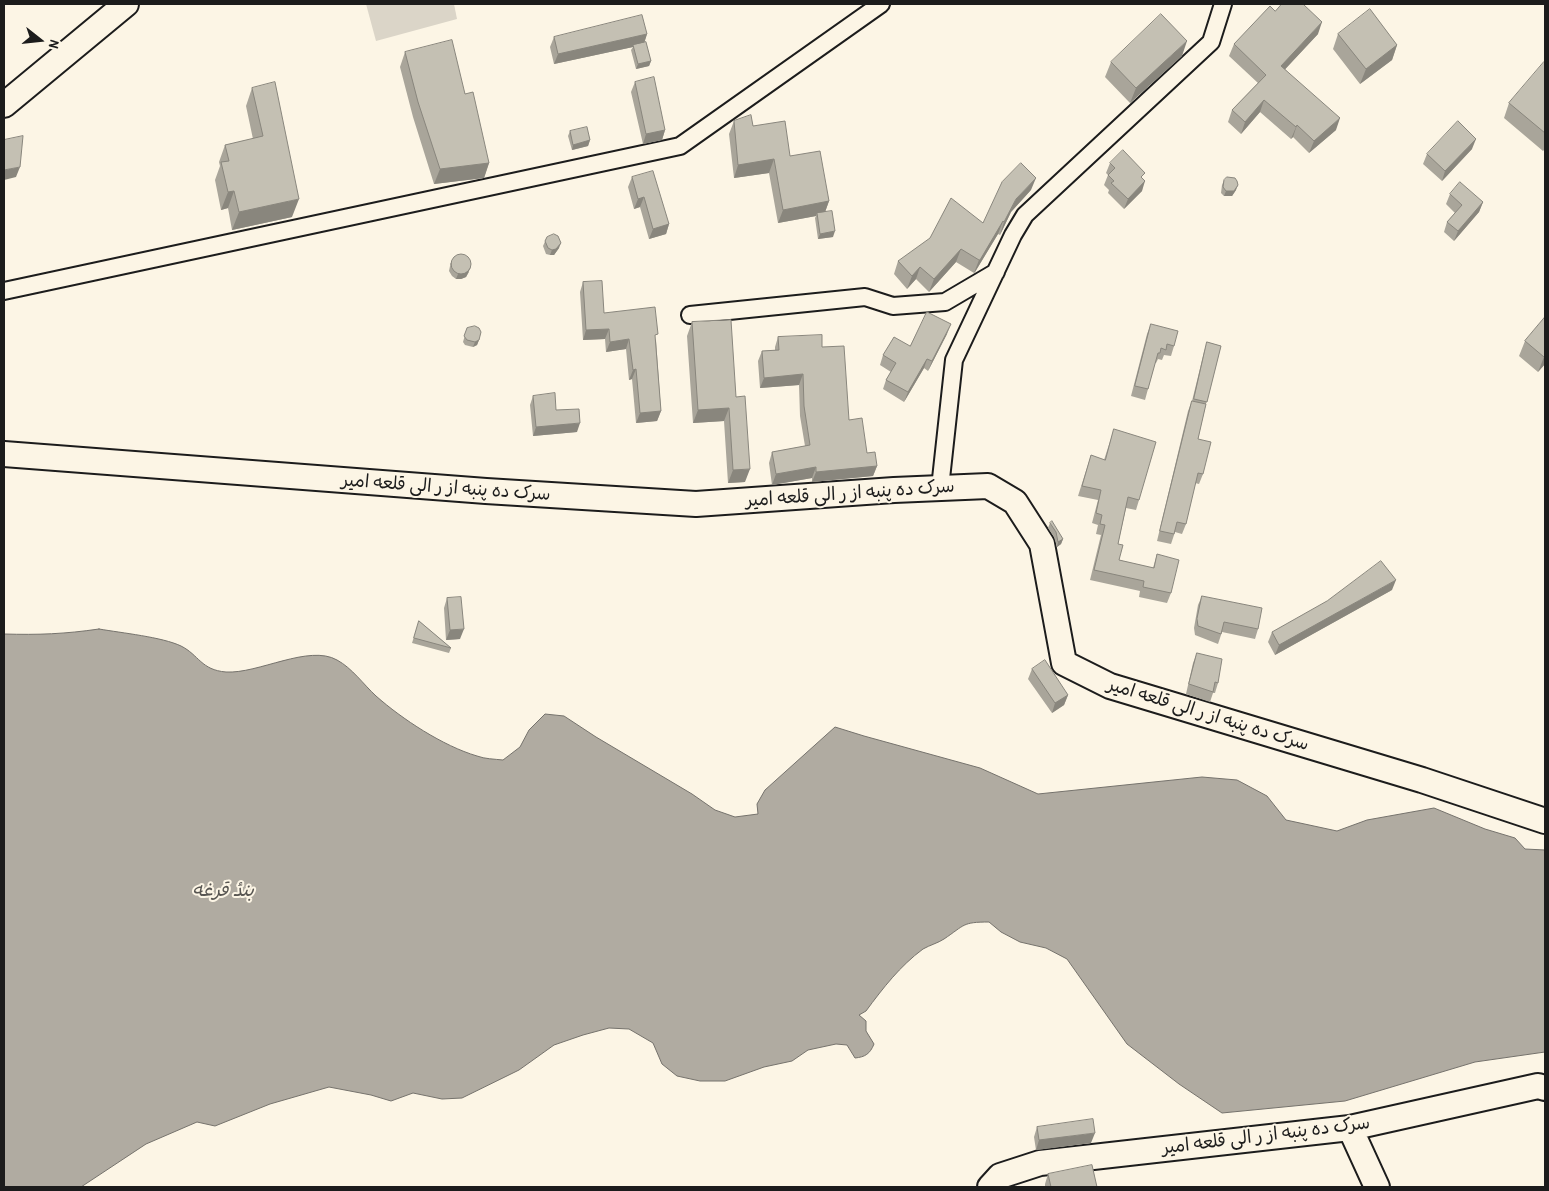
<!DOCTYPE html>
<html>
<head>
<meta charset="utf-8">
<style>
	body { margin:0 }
	#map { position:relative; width:1549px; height:1191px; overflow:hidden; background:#fcf5e5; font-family:"Patrick Hand",sans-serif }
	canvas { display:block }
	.frame { position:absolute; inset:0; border:5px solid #1c1c1c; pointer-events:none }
	.north { position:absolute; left:15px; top:15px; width:50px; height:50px; -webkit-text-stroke:4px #fcf5e5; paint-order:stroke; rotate:106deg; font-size:14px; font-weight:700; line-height:20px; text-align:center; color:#1c1c1c }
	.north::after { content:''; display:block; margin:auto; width:18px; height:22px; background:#1c1c1c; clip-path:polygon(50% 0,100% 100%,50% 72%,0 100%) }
</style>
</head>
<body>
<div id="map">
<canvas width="1549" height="1191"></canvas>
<div class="frame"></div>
<div class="north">N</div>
</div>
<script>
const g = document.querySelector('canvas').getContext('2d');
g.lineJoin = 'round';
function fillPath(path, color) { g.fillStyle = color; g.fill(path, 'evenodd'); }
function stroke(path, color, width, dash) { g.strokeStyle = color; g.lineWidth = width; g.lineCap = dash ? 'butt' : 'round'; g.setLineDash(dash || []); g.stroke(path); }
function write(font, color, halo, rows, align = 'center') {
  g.font = font + ' "Patrick Hand","Playpen Sans Arabic",sans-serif'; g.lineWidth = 4; g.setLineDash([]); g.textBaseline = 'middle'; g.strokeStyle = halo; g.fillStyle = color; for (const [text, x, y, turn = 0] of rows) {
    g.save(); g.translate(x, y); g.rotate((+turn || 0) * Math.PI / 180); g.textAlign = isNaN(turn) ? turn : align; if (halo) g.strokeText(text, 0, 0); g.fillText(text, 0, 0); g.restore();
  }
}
fillPath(new Path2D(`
	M366 4H454L457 19 376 41Z`), '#dbd5c8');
const water = new Path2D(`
	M99 629C122 633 162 637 181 646 199 655 201 670 226 672 258 674 309 644 337 660 352 668 364 685 376 696 402 719 443 746 477 756 485 759 494 759 503 760L520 747 529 730 545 714 564 716 596 737 692 794 715 810 735 817 758 814 757 804 765 790 835 727 864 736 980 768 1038 794 1202 777 1237 780 1267 796 1286 820 1337 831 1367 820 1434 808 1485 829 1515 838 1525 849 1545 850V1052L1475 1062 1345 1101 1222 1113 1179 1084 1127 1044 1067 959 1046 948 1020 942 1001 932 989 922C962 922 965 925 944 939 938 943 930 945 923 949 900 966 883 988 866 1011L859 1015 866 1021V1031L874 1044C870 1054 865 1057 855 1058L847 1045 836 1044 808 1050 792 1061 764 1067 725 1081H700L677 1076 662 1064 653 1043 629 1029 609 1028 583 1035 554 1045 519 1070 462 1098 442 1099 413 1093 391 1101 371 1095 329 1087 270 1104 215 1126 197 1122 146 1144 81 1187H4V634C38 635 65 634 99 629Z`);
fillPath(water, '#b0aba1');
stroke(water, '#75726c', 1);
const street = new Path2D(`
	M4 291 680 146 881 4
	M690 315 865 297 893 306 945 302 996 272
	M940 488 954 360 1013 235 1025 215 1211 42 1223 4`);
const secondary = new Path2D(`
	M4 105 126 4
	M4 454 486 491 696 504 894 490 988 486 1015 502 1042 544 1064 663 1110 686 1422 780 1545 821
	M1350 1128 1377 1187
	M990 1187 1000 1176 1040 1163 1350 1128 1538 1086 1545 1088`);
stroke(street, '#1c1c1c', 20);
stroke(secondary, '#1c1c1c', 28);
stroke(street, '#fcf5e5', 16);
stroke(secondary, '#fcf5e5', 24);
fillPath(new Path2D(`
	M1275 11 1318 34 1285 69 1336 130 1309 153 1293 137 1291 139 1260 112 1241 134 1228 122 1232 110 1258 83 1229 56 1234 44Z
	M647 34 644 42 651 61 649 66 636 69 631 50 633 47 554 64 550 47 554 37Z
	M1338 34 1397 45 1392 60 1360 84 1333 49Z
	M405 52 465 94 489 163 484 178 434 184 413 117 400 67Z
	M1182 56 1130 103 1105 77 1111 62Z
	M1545 63V149L1543 151 1504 118 1509 103Z
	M635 82 665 130 662 140 643 144 631 92Z
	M252 88 292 217 232 230 228 208 221 210 215 180 220 166 219 162 225 145 253 139 246 106Z
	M734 121 753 126 790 156 829 201 825 212 833 237 818 239 815 218 816 216 778 223 769 173 734 178 729 134Z
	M570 131 590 140 588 146 572 150 568 136Z
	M1472 149 1442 181 1423 164 1427 154Z
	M1110 163 1143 179 1142 191 1124 209 1108 193 1109 190 1104 185 1108 175 1106 173Z
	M632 177 669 224 666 234 649 239 640 207 634 209 628 187Z
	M1224 180 1236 190 1232 196H1224L1221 193 1222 185Z
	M1031 190 1011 212 1000 235 998 234 975 272 974 273 956 262 929 292 916 279 907 289 894 274 898 261 983 223Z
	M1450 194 1483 202 1479 212 1454 241 1444 232 1447 222 1455 213 1446 204Z
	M547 237 559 248 554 255H550L546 254 543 246Z
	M452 260 469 272 466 277 461 279H456L452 276 449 271 450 266Z
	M583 282 604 313 656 340 661 411 657 421 636 423 632 379 629 380 626 349 606 352 605 339 583 340 580 292Z
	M1545 317V364L1538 372 1519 356 1525 341Z
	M692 322 736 397 745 482 728 483 724 421 693 423 687 336Z
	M1151 324 1174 346 1171 356 1164 355 1162 360 1158 359 1156 363H1155L1148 389 1145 400 1131 396 1147 334Z
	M467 328 479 340 477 345 473 347 465 345 463 342Z
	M947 334 928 371 924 368 904 402 883 389 886 380 891 372 880 365 883 355Z
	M778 337 822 347 849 420 867 453 877 466 873 476 812 482V478L772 485 769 463 772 452 805 446 800 416 799 385 760 388 758 361 762 351 775 350V347Z
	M1207 342 1221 346 1206 404 1198 439 1203 474 1199 484 1195 483 1186 524 1182 534 1175 532 1171 544 1157 541 1188 411 1192 401 1204 352Z
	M533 396 556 410 577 432 533 436 530 405Z
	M1114 429 1139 500 1136 510 1126 508 1118 544 1119 560 1153 568 1157 554 1171 593 1167 603 1139 597 1140 591 1090 580 1101 535 1096 534 1098 525 1092 523 1098 500 1078 496 1091 455 1104 460Z
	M1050 523 1063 539 1061 544 1057 547 1054 537 1048 528Z
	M1392 590 1275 655 1268 642 1272 632Z
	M1202 596 1258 629 1255 639 1222 632 1218 644 1195 635 1194 628 1198 605Z
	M447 598 460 639 446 640 444 608Z
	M419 621 451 648 449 653 412 643Z
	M1197 653 1218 683 1215 693H1213L1210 702 1186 694 1193 663Z
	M1032 669 1068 695 1064 705 1052 713 1028 679Z
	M1037 1127 1091 1143 1036 1150 1034 1137Z
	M1048 1174 1097 1187H1045V1184Z`), '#a9a59a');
fillPath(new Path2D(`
	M1322 22 1318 34 1277 78 1281 66Z
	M647 34 644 44 633 45V47L554 64 558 54Z
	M1187 41 1182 56 1130 103 1136 88Z
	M1397 45 1392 60 1360 84 1366 69Z
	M651 61 649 66 636 69 638 64Z
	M1264 100 1260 112 1241 134 1245 122Z
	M1340 118 1336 130 1309 153 1314 141Z
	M1297 125 1293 137 1291 139 1296 127Z
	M665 130 662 140 643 144 646 134Z
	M1476 139 1472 149 1442 181 1445 171Z
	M590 140 588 146 572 150 573 145Z
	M774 159 769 173 734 178 738 165Z
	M489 163 484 178 434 184 440 169Z
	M20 167 16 177 4 180V170Z
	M1036 178 1031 190 1011 212 1000 235 1004 222 1016 199Z
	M1145 181 1142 191 1124 209 1128 199Z
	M1238 185 1236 190 1232 196H1224L1226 191Z
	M234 191 228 208 221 210 228 192Z
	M644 197 640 207 634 209 638 199Z
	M299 199 292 217 232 230 239 212Z
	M829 201 824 215 817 213 816 216 778 223 783 210Z
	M1483 202 1479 212 1454 241 1458 231Z
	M1003 221 998 234 975 272 974 273 979 260Z
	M669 224 666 234 649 239 653 229Z
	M835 231 833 237 818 239 820 234Z
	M561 243 559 248 554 255H550L552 250Z
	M961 249 956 262 929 292 934 279Z
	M471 267 466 277 461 279H456L458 274Z
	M920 267 916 279 907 289 912 276Z
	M951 324 947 334 928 371 932 361Z
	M609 329 605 339 583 340 586 330Z
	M629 339 626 349 606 352 610 342Z
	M479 340 477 345 473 347 475 342Z
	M1545 356V364L1538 372 1544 357Z
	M927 359 924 368 904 402 908 392Z
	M636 369 632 379 629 380 633 370Z
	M803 374 799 385 760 388 764 378Z
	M729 408 724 421 693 423 698 410Z
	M661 411 657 421 636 423 640 413Z
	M580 423 577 432 533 436 536 427Z
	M877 466 873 476 812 482 816 472Z
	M816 467 812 478 772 485 776 474Z
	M750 469 745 482 728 483 733 470Z
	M1063 539 1061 544 1057 547 1058 542Z
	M1396 580 1392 590 1275 655 1279 645Z
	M464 629 460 639 446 640 450 630Z
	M1068 695 1064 705 1052 713 1055 703Z
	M1095 1133 1091 1143 1036 1150 1039 1140Z`), '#89867d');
const building = new Path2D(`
	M1282 4H1303L1322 22 1281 66 1340 118 1314 141 1297 125 1296 127 1264 100 1245 122 1232 110 1266 75 1234 44 1270 6 1275 11Z
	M1370 9 1397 45 1366 69 1338 34Z
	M1161 14 1187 41 1136 88 1111 62Z
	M642 15 647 34 558 54 554 37Z
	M452 40 465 94 473 92 489 163 440 169 418 102 405 52Z
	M646 42 651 61 638 64 633 45Z
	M1544 62 1545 63V133L1509 103Z
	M654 77 665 130 646 134 635 82Z
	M275 82 299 199 239 212 234 191 228 192 221 162 229 161 225 145 263 136 252 88Z
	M751 115 753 126 785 121 790 156 820 151 829 201 783 210 774 159 738 165 734 121Z
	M1458 121 1476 139 1445 171 1427 154Z
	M587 127 590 140 573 145 570 131Z
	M23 136 20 167 4 170V140Z
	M1123 150 1145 173 1141 177 1145 181 1128 199 1111 183 1114 181 1108 175 1115 168 1110 163Z
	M1021 163 1036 178 1016 199 1004 222 1003 221 980 260H979L961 249 934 279 920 267 912 276 898 261 930 238 951 198 983 223 1002 182Z
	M653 171 669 224 653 229 644 197 638 199 632 177Z
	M1227 177 1235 178 1237 181 1238 185 1234 191H1226L1223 187 1224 180Z
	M1460 182 1483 202 1458 231 1447 222 1462 205 1450 194Z
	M832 211 835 231 820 234 817 213Z
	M554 234 558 236 561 243 556 249 552 250 548 248 545 241 547 237Z
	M451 264a10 10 0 1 1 20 0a10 10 0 1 1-20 0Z
	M602 281 604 313 655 307 658 334 655 335 661 411 640 413 636 369 633 370 629 339 610 342 609 329 586 330 583 282Z
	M927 312 951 324 932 361 927 359 908 392 886 380 896 363 883 355 894 337 910 346Z
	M1545 317V356L1544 357 1525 341Z
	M731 320 736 397 745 396 750 469 733 470 729 408 698 410 692 322Z
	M1151 324 1178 331 1174 346 1167 344 1166 350 1161 348 1160 353H1158L1148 389 1135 386Z
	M475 326 479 328 481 332 479 340 475 342 467 340 464 336 467 328Z
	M822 335V347L844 346 849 420 862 418 867 453 875 452 877 466 816 472V467L776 474 772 452 810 445 804 406 803 374 764 378 762 351 779 350 778 337Z
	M1207 342 1221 346 1207 402 1194 399Z
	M555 393 556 410 579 409 580 423 536 427 533 396Z
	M1192 401 1206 404 1198 439 1211 442 1203 474 1198 473 1186 524 1177 522 1174 534 1160 531Z
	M1114 429 1156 442 1139 500 1128 497 1118 544 1123 545 1119 560 1154 568 1157 554 1179 560 1171 593 1143 587 1144 581 1094 570 1105 525 1100 524 1102 515 1096 513 1101 490 1082 486 1091 455 1105 460Z
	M1052 521 1063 539 1058 542 1056 532 1050 523Z
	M1381 561 1396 580 1279 645 1272 632 1327 601Z
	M1202 596 1262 608 1258 629 1224 622 1221 634 1198 626 1197 619Z
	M461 597 464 629 450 630 447 598Z
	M419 621 451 648 414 638Z
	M1197 653 1222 659 1218 683 1215 682 1213 692 1189 684Z
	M1045 660 1068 695 1055 703 1032 669Z
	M1093 1119 1095 1133 1039 1140 1037 1127Z
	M1092 1165 1097 1187H1051L1048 1174Z`);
fillPath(building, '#c4c0b3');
stroke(building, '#89867d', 1);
write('18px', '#1c1c1c', '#fcf5e5', [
	["سرک ده پنبه از ر الی قلعه امیر",446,488,4],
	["سرک ده پنبه از ر الی قلعه امیر",850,494,-4],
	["سرک ده پنبه از ر الی قلعه امیر",1208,715,17],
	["سرک ده پنبه از ر الی قلعه امیر",1266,1136,-7]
]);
write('italic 19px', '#575551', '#fcf5e5', [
	["بندٔ قرغه",223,891]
]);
</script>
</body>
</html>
